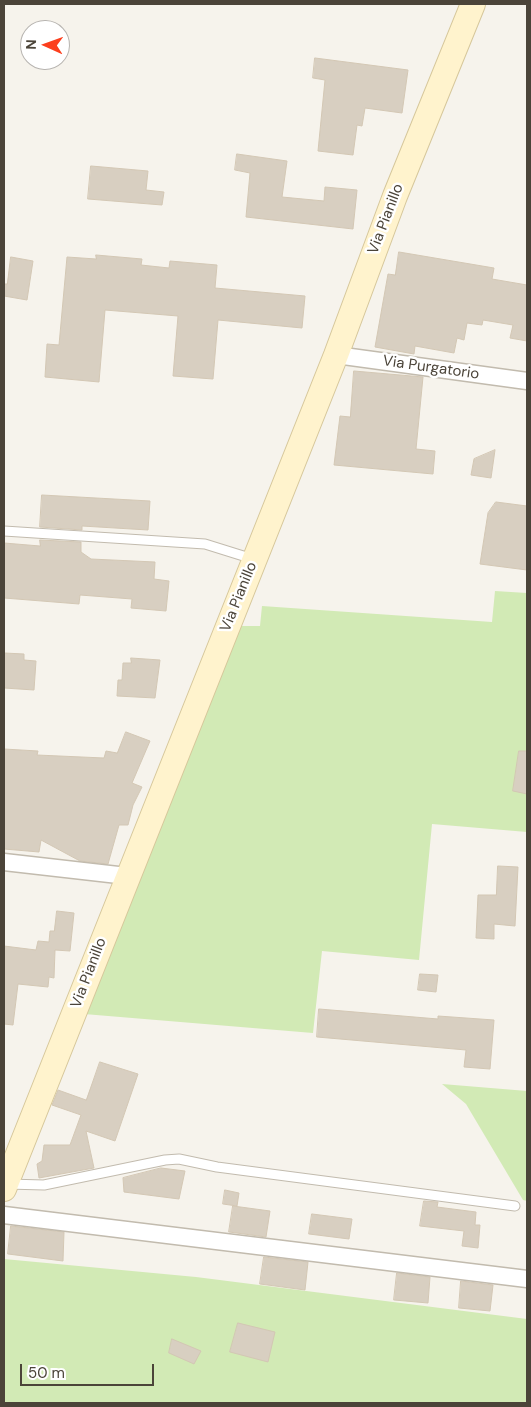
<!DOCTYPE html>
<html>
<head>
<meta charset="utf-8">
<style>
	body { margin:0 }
	#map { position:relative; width:531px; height:1407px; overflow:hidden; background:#f6f3ec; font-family:"DM Sans",sans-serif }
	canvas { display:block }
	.frame { position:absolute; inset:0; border:5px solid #4b4439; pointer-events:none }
	.north { position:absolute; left:20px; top:20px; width:50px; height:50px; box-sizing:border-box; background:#fff; border:1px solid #b7b4b0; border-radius:50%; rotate:272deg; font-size:14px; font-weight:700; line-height:20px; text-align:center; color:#4b4439 }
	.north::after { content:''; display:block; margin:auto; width:18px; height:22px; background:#fc3f1d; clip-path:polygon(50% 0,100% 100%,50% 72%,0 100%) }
	.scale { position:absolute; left:20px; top:1364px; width:134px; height:22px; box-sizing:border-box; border:2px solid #4b4439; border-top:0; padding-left:6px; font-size:15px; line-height:18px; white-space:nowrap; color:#4b4439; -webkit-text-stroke:4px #fff; paint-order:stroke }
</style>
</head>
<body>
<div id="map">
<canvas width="531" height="1407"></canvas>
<div class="frame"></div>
<div class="north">N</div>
<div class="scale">50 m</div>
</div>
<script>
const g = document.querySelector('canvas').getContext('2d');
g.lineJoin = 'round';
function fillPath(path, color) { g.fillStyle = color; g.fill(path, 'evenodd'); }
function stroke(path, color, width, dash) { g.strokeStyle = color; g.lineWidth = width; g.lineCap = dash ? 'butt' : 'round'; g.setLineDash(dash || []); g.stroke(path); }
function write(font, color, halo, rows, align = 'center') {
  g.font = font + ' "DM Sans",sans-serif'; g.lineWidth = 5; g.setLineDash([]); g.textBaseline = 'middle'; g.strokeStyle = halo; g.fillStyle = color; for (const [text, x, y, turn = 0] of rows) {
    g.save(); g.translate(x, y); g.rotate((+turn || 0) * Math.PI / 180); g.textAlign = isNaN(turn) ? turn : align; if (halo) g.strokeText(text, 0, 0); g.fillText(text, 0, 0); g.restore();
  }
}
fillPath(new Path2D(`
	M495 591 527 593V832L432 824 419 960 322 951 313 1033 84 1014 238 626H260L262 606 492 622Z
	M442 1084 527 1091V1201L523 1200 466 1104Z
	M4 1259 196 1277 527 1319V1403H4Z`), '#d2eab5');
const building = new Path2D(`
	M315 58 408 70 402 113 365 108 362 126 357 125 353 155 318 151 325 80 313 78Z
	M237 154 287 161 282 197 324 201 325 187 357 190 353 229 246 217 250 173 235 170Z
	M91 166 148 171 146 190 164 192 162 205 88 199Z
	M399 252 494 268 492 279 527 285V341L510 338 513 325 483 320 482 325 467 323 464 340 457 338 454 353 415 346 414 354 375 347 388 274 395 275Z
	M96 255 142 259 141 265 169 268 170 261 217 265 215 288 305 296 302 328 218 320 213 379 173 376 178 316 105 310 99 382 45 377 47 344 59 345 67 257 96 259Z
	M11 257 33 261 27 300 4 296V284H7Z
	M354 371 423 377 416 449 435 451 433 474 334 465 340 416 350 417Z
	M495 450 491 478 471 475 474 459Z
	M42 495 150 501 148 530 82 526V530L40 527Z
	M496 502 527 506V570L480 564 488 513Z
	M40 540 81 542V552L91 559 155 562 154 579 169 581 166 611 131 608 132 599 80 595 79 604 4 598V543L40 546Z
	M4 653 24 654V660L36 661 34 690 4 688Z
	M131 658 160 660 155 698 117 696 118 680H122L123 663H131Z
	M126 732 150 741 132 783 142 787 133 805 128 825H119L108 864 80 861 41 840 39 852 4 849V749L38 751 37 755 104 758 106 751 117 753Z
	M519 751H527V794L513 791Z
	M498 866 518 867 515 926 494 924V939L476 938 478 895H496Z
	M57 911 74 913 70 951 55 950 54 978 49 977 48 987 18 984 13 1025 4 1024V946L36 950 38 941 49 942 50 931H54Z
	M420 974 438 975 436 992 418 990Z
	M319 1009 438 1019V1016L494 1020 490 1069 464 1067 466 1050 317 1037Z
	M100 1062 138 1074 115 1141 86 1131 94 1168 39 1178 37 1164 42 1161 44 1145H70L81 1115 52 1105 58 1090 86 1100Z
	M161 1168 185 1171 179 1199 124 1192 123 1178Z
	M225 1190 239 1193 237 1206 223 1204Z
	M424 1201 438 1202 437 1207 476 1212 475 1225H480L478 1248 462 1246 464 1231 420 1226Z
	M233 1206 270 1211 266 1237 229 1232Z
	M312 1214 352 1219 349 1239 309 1234Z
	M11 1226 64 1232 63 1261 8 1254Z
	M264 1257 308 1262 305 1290 260 1284Z
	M397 1273 430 1277 428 1303 394 1300Z
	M461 1281 493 1285 490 1311 459 1308Z
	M238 1323 275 1332 268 1362 230 1352Z
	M172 1339 201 1351 194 1364 169 1353Z`);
fillPath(building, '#d8cfc1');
stroke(building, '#d3c7b4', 1);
const lane = new Path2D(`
	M4 531 205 544 253 559
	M7 1184 44 1185 165 1160 179 1159 217 1167 515 1206`);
const street = new Path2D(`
	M336 355 527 381
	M4 862 127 876
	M4 1215 527 1279`);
const secondary = new Path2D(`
	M4 1189 336 355 395 196 473 4`);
stroke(lane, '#c2bbae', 11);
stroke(street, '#c2bbae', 19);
stroke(secondary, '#d6c79b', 26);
stroke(lane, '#fff', 9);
stroke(street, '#fff', 16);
stroke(secondary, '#fff3cd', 24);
write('15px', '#4b4439', '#fff', [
	["Via Pianillo",386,219,-69],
	["Via Purgatorio",431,368,8],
	["Via Pianillo",239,597,-68],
	["Via Pianillo",89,973,-69]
]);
</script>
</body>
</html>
